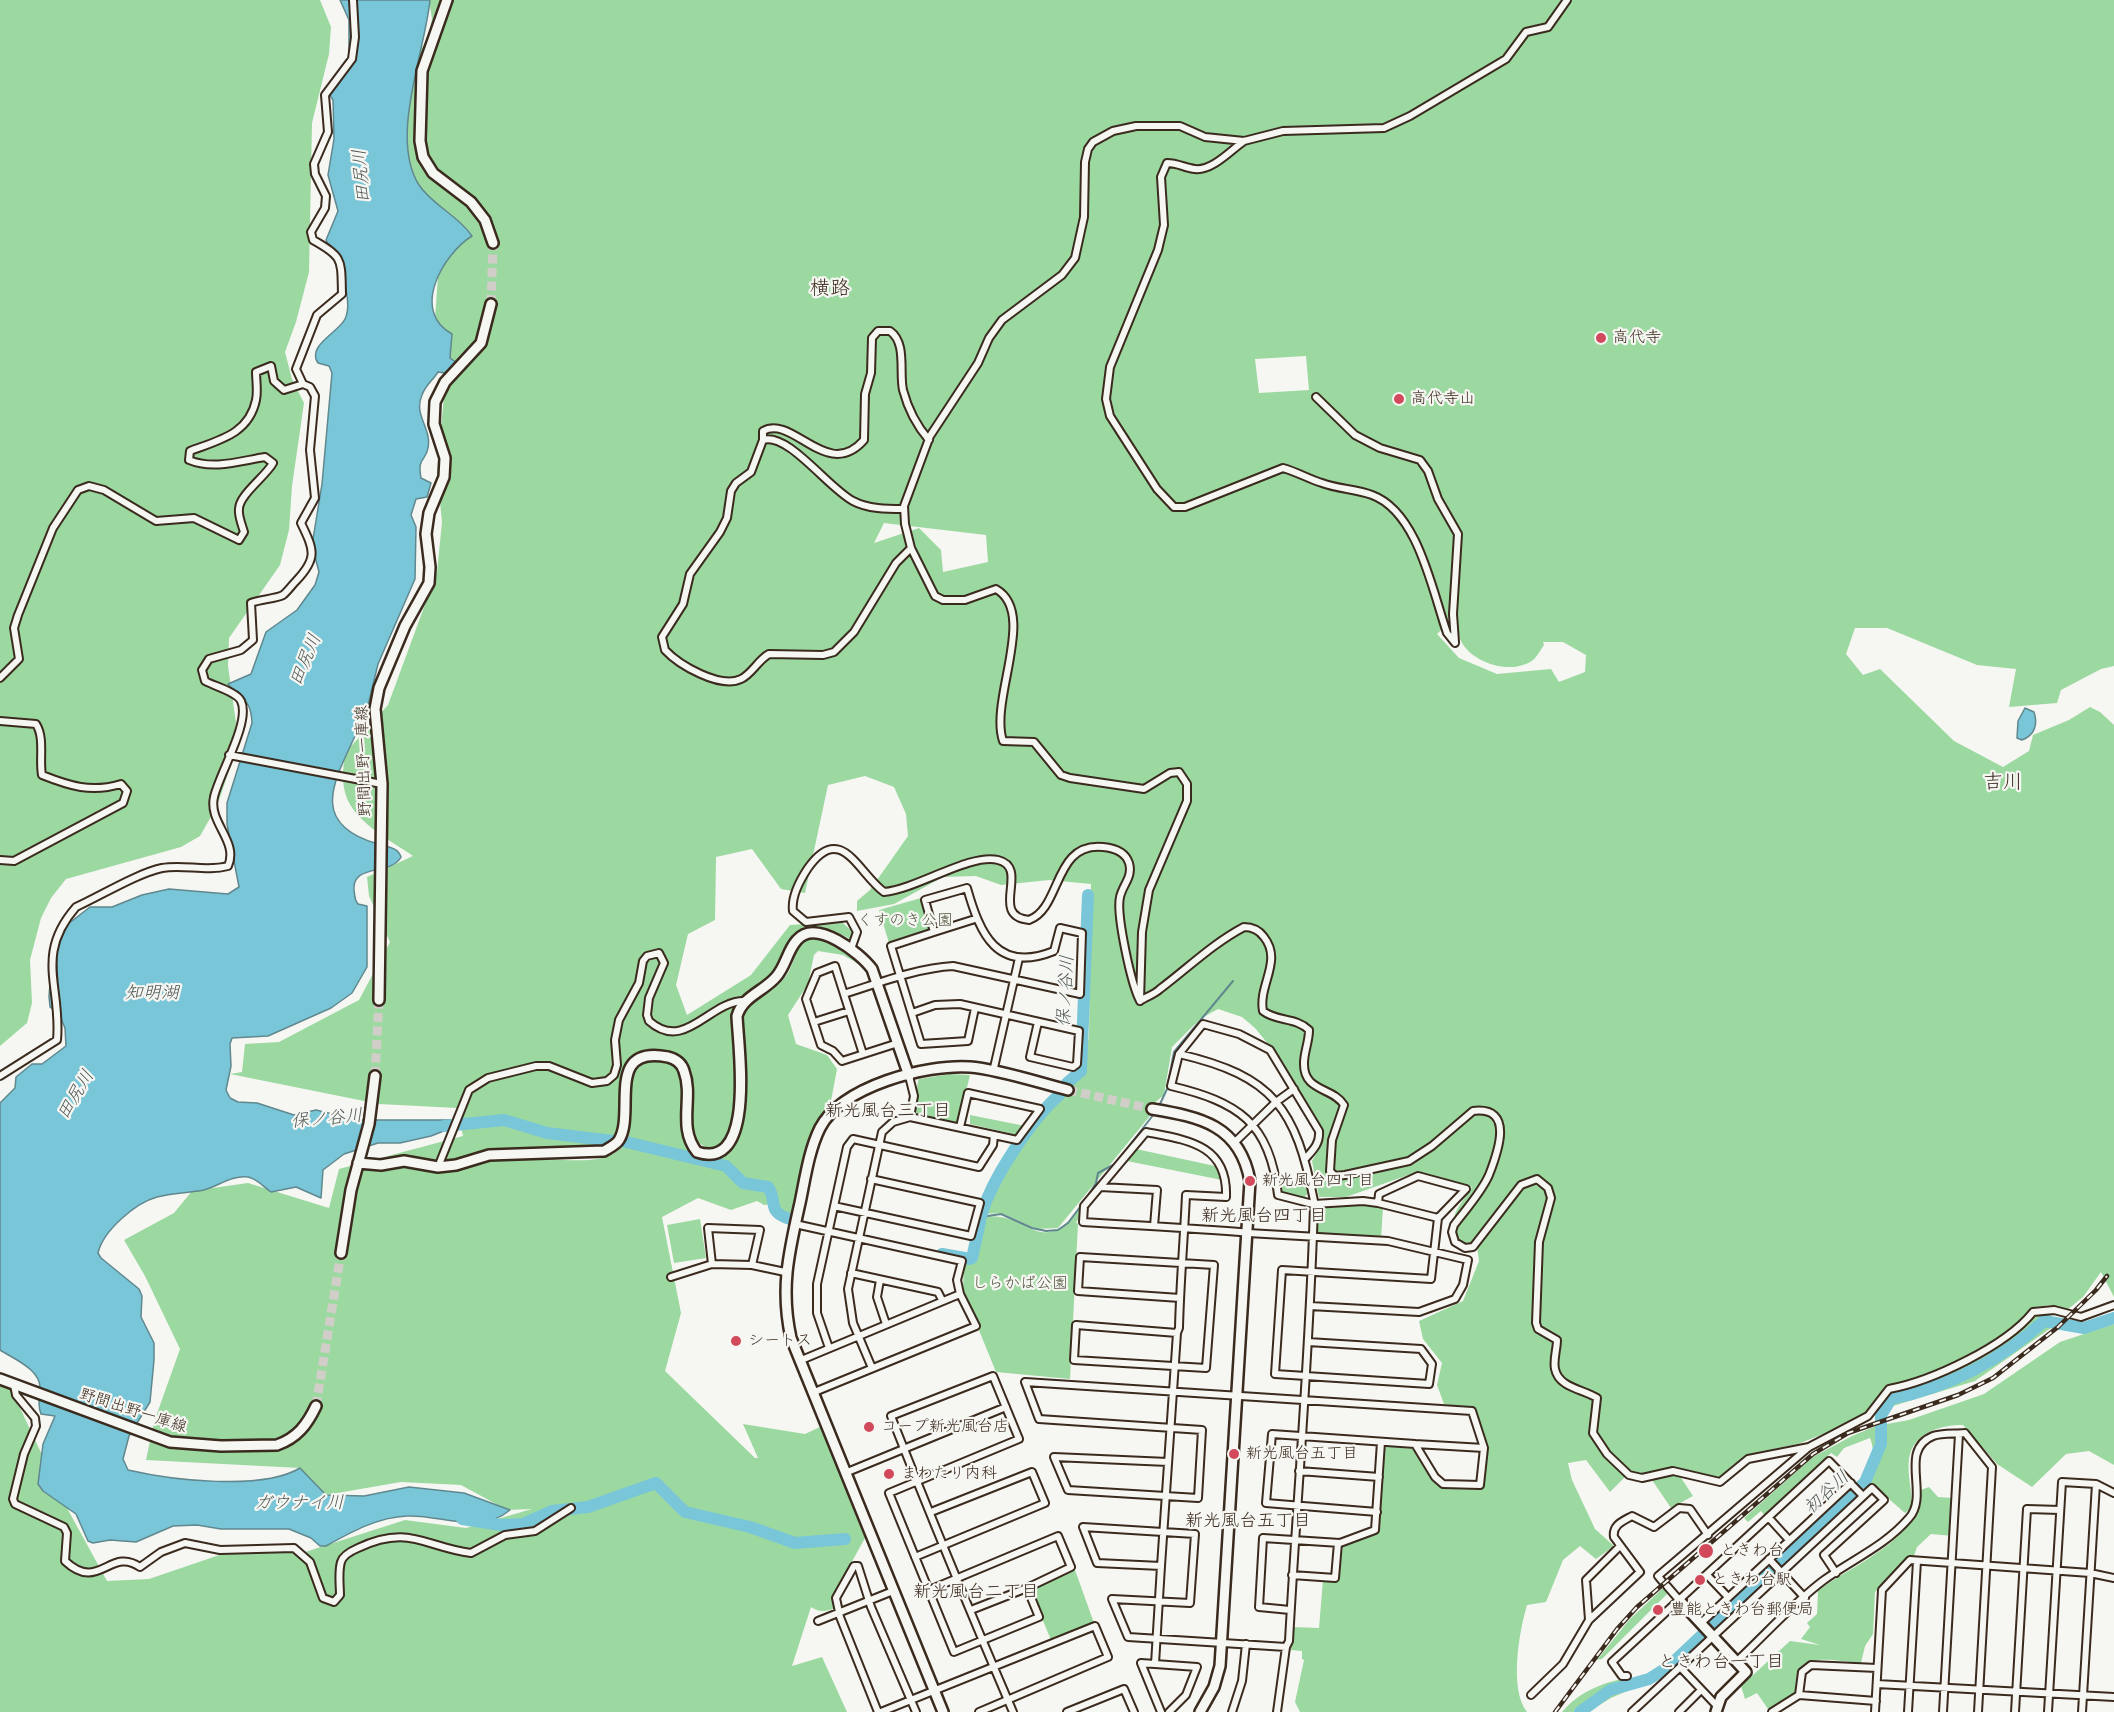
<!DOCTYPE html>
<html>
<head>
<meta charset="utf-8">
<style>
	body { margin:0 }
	canvas { display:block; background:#f6f6f2 }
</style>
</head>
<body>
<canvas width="2114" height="1712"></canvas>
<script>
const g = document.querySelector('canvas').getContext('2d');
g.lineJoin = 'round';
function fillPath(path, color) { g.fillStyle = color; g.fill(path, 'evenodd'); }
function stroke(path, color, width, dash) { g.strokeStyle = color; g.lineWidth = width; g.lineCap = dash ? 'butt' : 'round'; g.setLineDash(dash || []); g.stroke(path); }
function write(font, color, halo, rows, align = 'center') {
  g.font = font + ' "Shantell Sans","Klee One",sans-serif'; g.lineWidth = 4.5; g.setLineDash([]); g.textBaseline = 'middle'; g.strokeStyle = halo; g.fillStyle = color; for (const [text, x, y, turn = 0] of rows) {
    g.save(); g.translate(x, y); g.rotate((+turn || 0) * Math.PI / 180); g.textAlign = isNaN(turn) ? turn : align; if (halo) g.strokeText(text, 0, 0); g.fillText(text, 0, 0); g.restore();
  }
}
fillPath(new Path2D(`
	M0 0H320L331 27 329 54 312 123 309 272 296 322 285 352 292 379 304 403 292 486 289 530 280 565 229 638 228 666 236 723 230 768 217 806 200 836 181 847 66 879 51 898 41 918 30 960 32 1003 27 1023 0 1046Z
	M429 0H2114V666L2101 669 2061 690 2057 703 2009 707 2016 669 1977 665 1887 628H1855L1846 654 1863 675 1880 669 1954 741 2003 767 2029 751 2033 735 2069 720 2090 707 2100 712 2114 725V1297L2101 1272 2083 1297 2067 1310 2050 1305 2035 1307 2061 1321 1975 1381 1893 1406 1798 1444 1753 1453 1733 1465 1720 1478 1674 1467 1693 1496 1671 1508 1652 1480 1630 1472 1610 1492 1586 1460 1568 1463 1572 1480 1595 1529 1614 1546 1596 1559 1580 1546 1563 1560 1546 1602 1527 1605C1519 1632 1509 1689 1527 1712H1300L1295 1702 1304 1660 1302 1659V1651L1291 1650 1293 1627 1319 1628 1323 1580 1338 1581 1343 1545 1378 1534 1384 1446 1413 1449 1439 1486 1483 1489 1487 1447 1473 1410 1444 1404 1437 1385 1442 1363 1423 1339 1419 1321 1463 1301 1479 1261 1477 1247 1464 1245 1455 1238C1450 1211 1459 1208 1472 1187L1414 1173 1346 1197H1319L1312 1161 1321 1145 1322 1127 1272 1049 1255 1028 1242 1017 1218 1009 1200 1019 1172 1047 1164 1095 1153 1104 1149 1117 1058 1228 1037 1229 1001 1213 983 1214 991 1190 1043 1113 1084 1074 1089 1035 1091 884 1049 880 1001 885 976 876 943 877 894 904 857 911V901L870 890 908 836 906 814 894 787 865 776 828 785 805 893 781 889 752 849 716 857 715 920 688 934 676 985 687 1015 751 975 790 925 842 922 855 934 851 940C835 929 812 923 795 937 787 945 782 959 775 969 764 984 750 995 735 1007L737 1084 734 1120 721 1144 709 1149 694 1140C680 1108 713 1037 646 1053 597 1066 638 1122 612 1142 592 1158 534 1146 508 1149 493 1151 480 1159 467 1166 481 1164 497 1157 511 1156 535 1156 597 1168 616 1152 622 1148 628 1141 629 1134 635 1112 616 1068 650 1062 658 1060 665 1059 673 1063 700 1085 662 1133 698 1157 760 1175 743 1051 742 1020L745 1008 761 993 763 996C772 990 782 983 788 973 794 963 795 948 806 940 830 935 849 954 866 968L843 955 818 951 814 955 808 984 788 1015 796 1044 827 1055 837 1069 831 1101 809 1142 791 1216 778 1211 770 1188 768 1189 771 1204 764 1205 757 1201 731 1210 698 1198 662 1217 681 1313 665 1371 755 1458H758L743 1424 805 1434 820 1427 865 1538 833 1596 837 1608C826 1611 820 1613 811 1607L792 1666 822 1657 847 1712H0V1372L6 1378 67 1508 107 1581 149 1579 234 1550 302 1553 405 1520 466 1528 532 1509 507 1510 461 1485 401 1482 326 1495 300 1468 146 1460 154 1422 180 1349 145 1276 124 1240 174 1213 192 1191 248 1183 329 1208 339 1169 463 1136 457 1108 379 1104 230 1074 242 1072 245 1044 279 1042 359 1000 390 942 369 896 367 877 413 856C389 839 349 820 344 788 342 777 344 765 344 754L388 705 437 572 442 522 437 472 444 396 452 374 435 319 441 232 409 167 403 111 419 53 429 36 432 19ZM1306 356 1309 390 1259 393 1255 359ZM884 523 986 535 988 562 943 572 941 550 919 528 874 543ZM1457 615C1458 622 1458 632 1460 639 1470 663 1512 676 1533 660 1537 657 1541 649 1544 645L1543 642H1563L1586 655 1585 672 1559 682 1551 669 1497 674 1459 658 1437 634Z
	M921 898 930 928 927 932 889 943 879 910Z
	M950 1074 970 1075 959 1121 955 1123 917 1115 915 1111C917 1103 916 1084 919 1079Z
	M970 1115 1025 1126 1017 1135 970 1124Z
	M1136 1149 1215 1166 1222 1180 1127 1161Z
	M1278 1180 1307 1186 1308 1193 1304 1198 1279 1192Z
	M1363 1203 1383 1208 1381 1238 1320 1234 1316 1230 1315 1207Z
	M1080 1207V1217L1076 1222 1078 1224 1070 1379 996 1372 963 1291 964 1261 973 1259 982 1217C1029 1209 1040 1262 1080 1207Z
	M700 1219 706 1258 674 1263 667 1225Z
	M2114 1324V1465L2089 1451 2066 1454 2032 1487 1997 1464 1963 1425C1941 1425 1913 1432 1909 1459 1907 1474 1912 1490 1912 1506L1905 1513 1874 1486 1866 1488 1862 1479C1873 1467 1876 1453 1870 1438L1844 1448 1837 1457 1831 1453 1765 1516 1761 1511 1748 1522 1744 1518 1813 1457 1852 1436 1876 1426 1909 1420 1984 1394 2060 1342Z
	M1929 1487 1938 1497 1952 1498 1953 1536 1931 1534 1917 1547 1914 1556 1875 1592 1873 1634 1865 1646 1861 1663C1845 1662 1816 1655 1803 1665 1795 1670 1796 1685 1795 1693L1768 1709 1757 1693 1745 1699 1741 1686 1790 1641 1820 1645 1801 1639 1810 1627 1807 1623 1817 1614 1818 1591C1854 1563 1918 1542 1921 1490Z
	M1075 1570 1094 1623 1051 1640 1031 1592 1033 1588Z
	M1663 1588 1668 1593 1602 1659 1597 1660 1629 1620Z
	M1627 1678 1634 1688 1611 1698 1588 1712H1562C1579 1692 1601 1683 1627 1678Z`), '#9cd9a1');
const water = new Path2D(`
	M340 0H430C425 52 389 138 419 185 433 206 458 215 472 236 443 254 410 311 452 334L450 358 457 363 452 374 438 372C433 380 425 386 422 395 413 415 432 428 428 448 426 461 417 457 421 478L431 483 427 497 416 499 411 515 416 527 415 579 378 664 362 730 356 734C333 783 309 824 378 844 387 847 398 847 401 857 391 876 352 863 354 890 355 896 354 899 358 904L367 906V967L352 993 331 1008 268 1036 232 1038 230 1044 231 1066 226 1090 230 1098 238 1102 257 1103 294 1115 316 1110 357 1120H450L459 1125 431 1136 400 1143H378L344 1154 323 1170 321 1198 296 1187 271 1192C264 1187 256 1178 248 1177 231 1175 219 1186 204 1190 188 1193 172 1193 157 1197 135 1203 103 1231 98 1253L101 1258 139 1289 142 1296 141 1317 154 1343V1360L150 1402 129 1436 123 1459 128 1470C171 1480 262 1491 300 1468L326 1495 364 1496 409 1487 464 1493 510 1510C479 1536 441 1514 407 1516 378 1517 351 1532 326 1546H320L311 1538 289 1529H221L197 1525 173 1526 136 1542 110 1540 93 1543 88 1541 76 1514 43 1491 38 1484 43 1444 55 1416 41 1414C37 1404 40 1400 40 1390 42 1370 14 1359 0 1350V1103L15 1088 16 1077 32 1064H42L66 1046 65 1028 59 1014 50 1007 49 996 52 960 68 924 90 907H112L142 895 169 889 228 894 239 887 227 824V803L252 723C251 698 241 700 228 684L251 674 266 632 297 610 315 585 319 572 312 545 322 484 332 373 329 366 318 363C306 346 339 332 345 319 355 297 336 259 326 240L338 211 328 175 334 139 333 100 328 92 349 59V20Z
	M2025 708 2034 712C2038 724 2035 735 2022 740L2017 738 2018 721Z`);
fillPath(water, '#79c6d8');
stroke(water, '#60888e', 1.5);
stroke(new Path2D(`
	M1160 1104 1167 1089 1174 1052 1233 981
	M981 1217 1001 1214 1032 1228 1046 1231 1058 1230 1068 1223 1086 1199 1096 1183 1098 1173 1115 1164 1154 1114`), '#60888e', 2);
stroke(new Path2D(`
	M1067 1083 1081 1071 1088 895
	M444 1126 504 1120 547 1133 613 1141
	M622 1141 726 1166 743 1183 768 1187C778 1201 766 1212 790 1219
	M981 1217C990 1181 1031 1120 1059 1095
	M942 1254 965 1258
	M969 1259 972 1258 980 1222
	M462 1519 501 1525 523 1524 552 1511 588 1507 656 1483 685 1512 750 1527 795 1543 845 1539
	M1580 1712 1610 1690 1649 1679 1668 1667 1865 1482 1881 1444V1415L1891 1399C1948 1387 2001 1360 2044 1321L2084 1328 2114 1318`), '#79c6d8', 12);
stroke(new Path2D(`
	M491 304 493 243
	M375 1076 379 1000
	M1068 1090 1152 1109
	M316 1406 341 1253`), '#d1cdc8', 9, [9, 4.5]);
const street = new Path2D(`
	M1244 141C1230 151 1212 171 1195 169 1185 168 1178 163 1167 163L1161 177 1164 225 1158 250 1110 367 1106 399 1110 416 1157 489 1174 507H1185L1283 468C1297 472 1309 479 1322 483 1338 489 1356 489 1372 495 1418 512 1432 590 1447 633L1455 643
	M1316 397 1355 435 1380 448 1420 460 1428 471 1438 499 1458 534 1453 614 1455 642
	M763 440C788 432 828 488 853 501 868 509 887 509 904 509
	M911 548 896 563 854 632 834 652 823 655 769 654C758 660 752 674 741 679 720 689 679 665 665 650L662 637 683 604 690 574 720 532 727 518 731 491 736 483 751 472 763 440V431C793 414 827 482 864 440L865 394 871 373 872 338 878 331H890C907 343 899 372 903 390 908 409 916 425 929 440
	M0 678 19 659 14 628 18 615 53 528 78 490 89 486 104 490 156 521 194 518 239 540 244 532C242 525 238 516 239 509 239 495 266 476 273 463L265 457C240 461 213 470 189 460L190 451C219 440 249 434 256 400 258 391 256 380 256 372L271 366 274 381 284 390 303 384
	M0 721 36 724C45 738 39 759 42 775 70 786 91 793 121 784L127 791 123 803 14 861 0 860
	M229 755 382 784
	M934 932 975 919
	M851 949 857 932 849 917 806 922 793 911C791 896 800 880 808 868 841 821 858 873 884 892 917 889 970 853 998 860 1031 868 988 916 1029 920 1062 908 1053 842 1103 847 1114 848 1125 851 1129 863 1133 877 1123 884 1120 897 1116 914 1131 984 1140 1001
	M844 994C879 983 917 968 953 966L1080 994 1082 933 1060 928 1054 951C997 974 980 934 967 888L925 900 934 932 891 946 921 1044 968 1041 975 1008
	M1140 1001 1142 932 1149 890 1187 801V784L1179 772 1170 773 1144 789 1070 778 1061 775 1034 742 1003 741C989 699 1038 613 996 589L965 600H943L935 596 911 548 905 524 904 506 930 436 978 363 989 338 1002 320 1062 275 1075 258 1084 217 1085 162 1088 149 1093 142 1113 131 1136 126H1180L1205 137 1244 141 1283 131 1384 128 1410 116 1506 59 1526 32 1548 27 1567 0
	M1140 1001C1146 997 1155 994 1160 989 1188 968 1212 944 1244 927 1253 927 1259 930 1264 937 1283 961 1258 985 1263 1011 1277 1022 1296 1017 1309 1030 1309 1042 1304 1052 1304 1063 1303 1092 1333 1087 1344 1105L1332 1140 1330 1171 1335 1176 1345 1175 1409 1161 1432 1146 1473 1111C1515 1106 1498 1152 1489 1175 1481 1193 1466 1209 1454 1225L1452 1232 1455 1242 1465 1248 1473 1247 1521 1185 1537 1179 1548 1188 1551 1198 1539 1242 1536 1323 1538 1329 1557 1340C1557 1349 1553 1360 1555 1369 1559 1388 1583 1389 1597 1398L1593 1433 1607 1454 1629 1475 1642 1478 1673 1471 1720 1482 1748 1459 1809 1447
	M912 1013 935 1005 960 1004 1079 1031 1077 1064 1073 1067 1030 1057 1038 1022
	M814 1022 849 1011
	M863 1054 835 966 817 973 806 999 821 1045 833 1051 842 1061 898 1043
	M1179 1054 1203 1024 1239 1034 1270 1050 1319 1131C1320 1143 1314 1149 1306 1158
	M993 1072 1019 958
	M0 1076 57 1040C62 987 34 955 76 907 100 896 138 873 162 868 184 864 206 872 228 866 239 841 208 823 214 797 219 774 251 722 241 701 237 692 214 686 205 681L202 670 209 659 241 650 253 640 251 603C261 599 275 599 283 595 287 592 292 585 296 581 318 558 314 550 301 523L315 498 310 450 315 396 310 387 303 384 296 369 317 315 342 294C341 260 344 257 313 240L311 232 325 208 326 196 315 174 314 164 328 132 325 95 352 59 355 37 353 0
	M960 1127 968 1093 1040 1109 1017 1140 994 1135
	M1234 1143 1276 1102 1294 1089
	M438 1167 469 1090 488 1078 536 1066H549L592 1083 607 1081 614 1075 617 1065 615 1040 619 1020 639 983 643 961 647 956 659 953 664 963 649 998 647 1015 649 1021C685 1053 709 1001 744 1001
	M1100 1187 1157 1190 1154 1226
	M834 1206 971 1236 980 1203 871 1179
	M795 1224 962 1261 957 1280 960 1294
	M712 1264 708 1228 760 1230 752 1265
	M851 1273 938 1292 942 1300
	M671 1277 712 1264 752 1265 785 1272
	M880 1280 877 1297 886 1324
	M1177 1333 1076 1325 1074 1360 1206 1368 1214 1265 1080 1257 1078 1291 1180 1298
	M1308 1342 1421 1349 1432 1364 1429 1384 1275 1374 1282 1270 1431 1279 1438 1218 1466 1189 1418 1176 1379 1194 1378 1203 1438 1218
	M829 1348 817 1313V1284L847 1147 853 1139 979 1167 993 1145 994 1135 910 1117 914 1096 909 1076
	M799 1361 960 1294 976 1326 812 1393
	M872 1368 853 1323 848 1289 882 1132 893 1122 910 1117
	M14 1385 16 1395 35 1418 36 1426 24 1454 13 1499 15 1504 64 1527 67 1533 65 1561C99 1593 110 1546 140 1567L161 1552 185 1543 220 1550 294 1548 310 1562 323 1598 334 1602 340 1595C340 1586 338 1572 341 1562 343 1555 351 1551 358 1548 409 1524 425 1547 471 1553L505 1535 535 1531 571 1508
	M1415 1444 1484 1448
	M1168 1462 1054 1457 1068 1490 1198 1498 1202 1430 1039 1419 1025 1382 1472 1411 1484 1448 1480 1485 1443 1484 1435 1477 1415 1444 1272 1434 1266 1503 1377 1512
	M1299 1471 1379 1477
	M845 1473 1006 1407
	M1769 1518 1789 1540
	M915 1557 1045 1503 1032 1472 931 1512
	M1769 1559 1805 1598
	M1161 1566 1097 1563 1083 1527 1195 1534 1190 1603 1112 1599 1128 1637 1286 1647 1289 1641C1297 1495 1310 1350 1314 1204V1201C1296 1109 1274 1076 1179 1054L1171 1086C1238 1102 1270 1122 1278 1195L1313 1204H1314L1363 1201 1378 1203
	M1292 1575 1335 1578 1338 1543
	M1708 1576 1728 1597
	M1662 1581 1658 1576 1809 1447 1868 1416 1889 1389C1932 1381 2006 1346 2033 1312L2054 1310 2081 1317 2114 1305
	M1667 1586 1680 1601
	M929 1590 1058 1536 1071 1567 1027 1588
	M971 1610 1027 1588 1039 1617 954 1652 889 1493 1019 1439 993 1376 891 1416C930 1515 971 1614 1013 1712
	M1290 1610 1259 1607 1263 1538 1340 1543 1375 1530 1381 1442
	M1589 1620 1640 1572 1614 1537C1612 1525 1623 1521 1632 1516L1654 1527 1679 1508 1690 1509 1708 1535
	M818 1621 893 1591
	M1701 1623 1851 1483
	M1737 1661C1765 1635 1793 1603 1824 1580 1853 1559 1885 1546 1909 1518 1930 1495 1898 1450 1933 1436 1941 1433 1955 1434 1965 1433L1992 1467 1978 1712
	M1155 1664 1161 1566 1177 1333 1179 1328C1180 1284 1184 1239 1186 1195L1226 1197C1228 1144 1187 1140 1146 1132L1084 1206 1083 1222C1135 1225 1188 1228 1240 1232L1248 1233 1388 1241 1468 1260 1463 1285 1455 1299 1419 1312 1310 1306
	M1680 1667 1717 1706
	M1627 1676H1622L1612 1662 1829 1461 1863 1496
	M1877 1684 2114 1697
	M1531 1695 1563 1664 1589 1620 1586 1580 1620 1546
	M1799 1695 1876 1701
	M878 1712 840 1617 836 1598 854 1566H858L871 1607 916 1712
	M881 1712 1095 1626 1108 1657 979 1712
	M1067 1712 1124 1689 1134 1712
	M1161 1712 1141 1663 1197 1667 1186 1695 1169 1712
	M1232 1712 1242 1681 1246 1644
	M1277 1712 1286 1647
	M1632 1712 1872 1488 1884 1500 1824 1555 1836 1573
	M1679 1712 1701 1690
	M1772 1712 1799 1695 1802 1672 1811 1665 1877 1668
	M1875 1712 1882 1590 1910 1560 2090 1573 2114 1578
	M1908 1712 1917 1561
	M1943 1712 1959 1434
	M2015 1712 2027 1509 2060 1510
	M2048 1712 2062 1482 2096 1484 2114 1493
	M2082 1712 2096 1484`);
const secondary = new Path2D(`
	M447 0 422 71 420 141 423 157 433 173 471 202 485 220 493 243
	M379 1000 382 784 375 709 379 688 405 626 429 583 430 567 426 534 429 513 444 477 445 458 434 424 435 402 445 382 481 343 491 304
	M1152 1109C1200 1117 1240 1125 1250 1181L1220 1666 1214 1687 1200 1712
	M358 1163 381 1165 404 1161 438 1167 456 1165 489 1155 604 1151C609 1148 616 1145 619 1140 636 1113 604 1044 668 1057 676 1059 682 1064 684 1071 694 1098 677 1127 697 1152 757 1172 738 1046 737 1016 743 996 763 992 776 977 786 966 787 951 797 940 816 918 860 953 872 969L909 1076
	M341 1253 351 1190 369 1124 375 1076
	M0 1379 170 1442 221 1446 277 1445C297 1438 307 1425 316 1406
	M1680 1601 1746 1672 1721 1697 1716 1712
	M943 1712 791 1338C780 1288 789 1252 800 1203 805 1179 809 1150 820 1128 842 1086 926 1064 970 1067 998 1069 1040 1083 1068 1090`);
stroke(street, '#3b2a1e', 10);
stroke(secondary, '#3b2a1e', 14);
stroke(street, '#f6f6f2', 6);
stroke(secondary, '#f6f6f2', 9);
const rail = new Path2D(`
	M1555 1712 1617 1629 1637 1607 1813 1454 1848 1433 1958 1395 1993 1378 2058 1327 2096 1290 2107 1276`);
stroke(rail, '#3b2a1e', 4.5);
stroke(rail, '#f6f6f2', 2, [7]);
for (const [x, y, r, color] of [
	[1601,338,6,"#d1495b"],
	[1399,399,6,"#d1495b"],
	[1250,1181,6,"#d1495b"],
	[736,1341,6,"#d1495b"],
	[869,1427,6,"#d1495b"],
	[1234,1454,6,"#d1495b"],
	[889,1474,6,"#d1495b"],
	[1706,1551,8,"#d1495b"],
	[1700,1580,6,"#d1495b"],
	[1658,1610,6,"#d1495b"]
]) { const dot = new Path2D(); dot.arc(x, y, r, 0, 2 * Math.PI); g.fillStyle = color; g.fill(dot); stroke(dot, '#f6f6f2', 2); }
write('16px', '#3b2a1e', '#f6f6f2', [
	["高代寺",1613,338],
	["高代寺山",1411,399],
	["新光風台四丁目",1262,1181],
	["シートス",748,1341],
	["コープ新光風台店",881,1427],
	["新光風台五丁目",1246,1454],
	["まわたり内科",901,1474],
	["ときわ台",1720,1551],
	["ときわ台駅",1712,1580],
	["豊能ときわ台郵便局",1670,1610]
], 'left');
write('16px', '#3b2a1e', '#f6f6f2', [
	["野間出野一庫線",364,761,-92],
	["野間出野一庫線",133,1411,18]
]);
write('16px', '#53563f', '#f6f6f2', [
	["くすのき公園",905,921],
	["しらかば公園",1020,1284]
]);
write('italic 18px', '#4e5956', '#f6f6f2', [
	["田尻川",362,176,-95],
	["田尻川",306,660,-67],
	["保ノ谷川",1066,991,-87],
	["知明湖",152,993],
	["田尻川",76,1095,-59],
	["保ノ谷川",327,1119,-5],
	["初谷川",1827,1493,-43],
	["ガウナイ川",299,1503]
]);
write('18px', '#3b2a1e', '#f6f6f2', [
	["新光風台三丁目",888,1111],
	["新光風台四丁目",1264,1216],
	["新光風台五丁目",1248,1521],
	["新光風台二丁目",976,1592],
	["ときわ台一丁目",1721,1662]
]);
write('20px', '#3b2a1e', '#f6f6f2', [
	["横路",830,289],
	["吉川",2003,783]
]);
</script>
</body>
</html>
